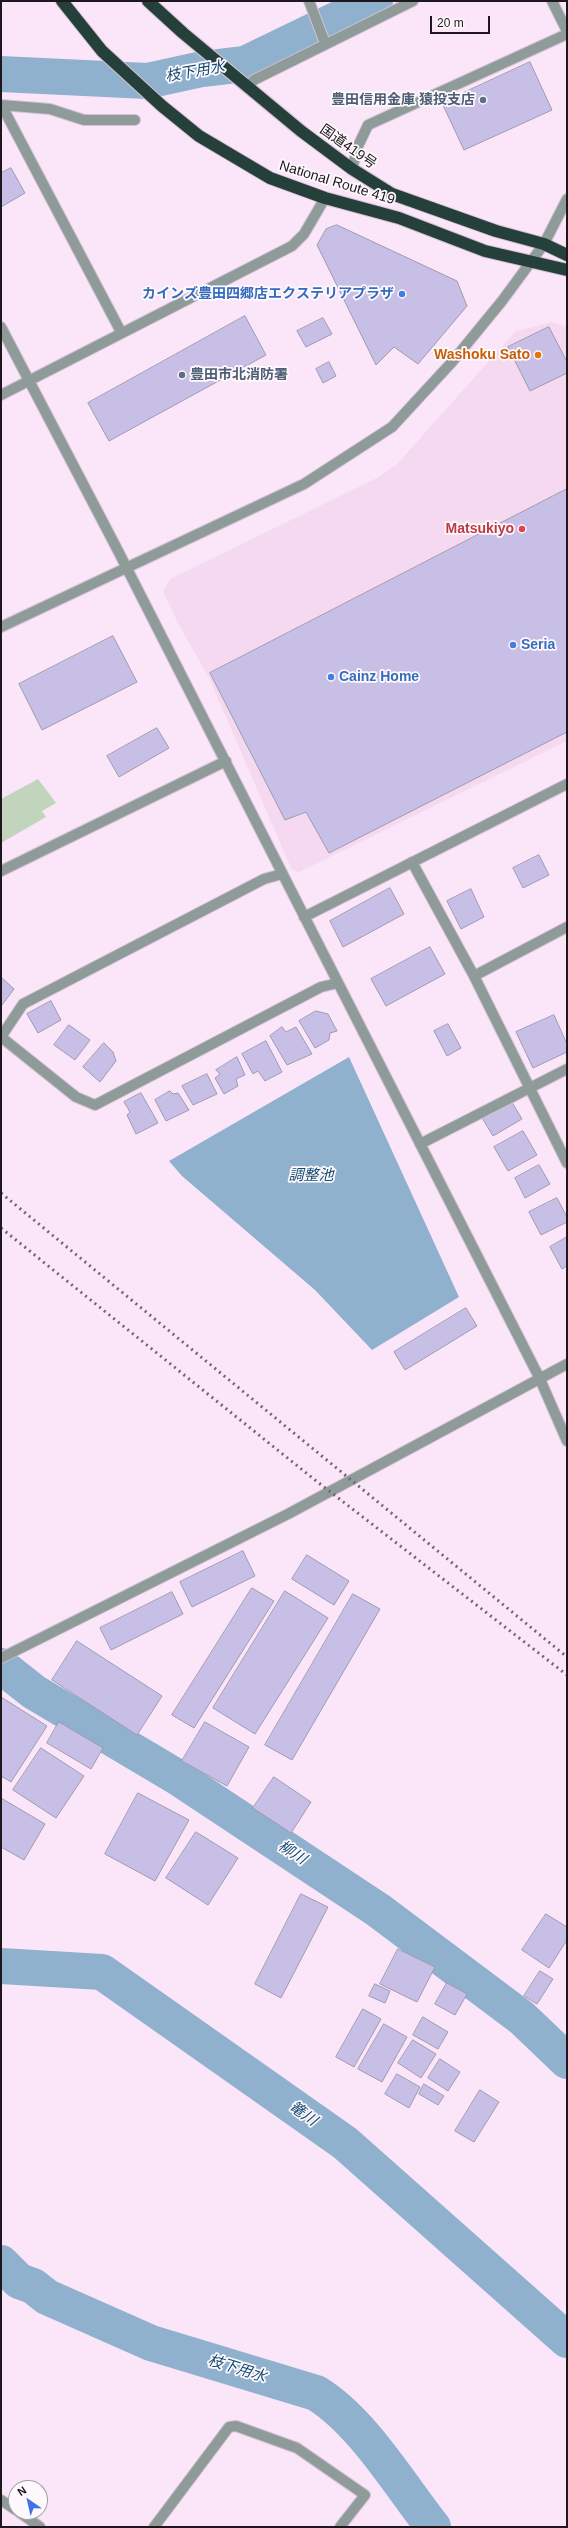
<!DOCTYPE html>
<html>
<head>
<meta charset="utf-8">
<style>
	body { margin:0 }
	#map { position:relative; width:568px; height:2528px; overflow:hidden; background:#fbe6f9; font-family:Arial,sans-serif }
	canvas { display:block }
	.frame { position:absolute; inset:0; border:2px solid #1f171e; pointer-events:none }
	.north { position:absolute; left:8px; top:2480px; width:40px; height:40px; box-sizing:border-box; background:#fef9fd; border:1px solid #a59fa4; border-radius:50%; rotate:326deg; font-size:11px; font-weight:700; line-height:16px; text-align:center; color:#1f171e }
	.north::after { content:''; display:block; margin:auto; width:14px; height:18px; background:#4374e5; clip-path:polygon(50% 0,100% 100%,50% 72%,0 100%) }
	.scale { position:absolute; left:430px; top:16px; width:60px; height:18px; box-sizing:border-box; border:2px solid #1f171e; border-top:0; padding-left:5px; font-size:12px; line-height:14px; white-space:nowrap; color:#1f171e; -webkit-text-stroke:3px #fef9fd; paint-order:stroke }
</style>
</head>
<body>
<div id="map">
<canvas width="568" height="2528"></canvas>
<div class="frame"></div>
<div class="north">N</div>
<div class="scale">20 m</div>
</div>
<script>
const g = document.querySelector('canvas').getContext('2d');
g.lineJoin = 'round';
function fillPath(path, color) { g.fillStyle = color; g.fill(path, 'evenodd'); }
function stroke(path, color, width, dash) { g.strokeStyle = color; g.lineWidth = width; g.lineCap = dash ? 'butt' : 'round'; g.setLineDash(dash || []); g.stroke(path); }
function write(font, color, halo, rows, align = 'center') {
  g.font = font + ' Arial,"Noto Sans JP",sans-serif'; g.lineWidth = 3.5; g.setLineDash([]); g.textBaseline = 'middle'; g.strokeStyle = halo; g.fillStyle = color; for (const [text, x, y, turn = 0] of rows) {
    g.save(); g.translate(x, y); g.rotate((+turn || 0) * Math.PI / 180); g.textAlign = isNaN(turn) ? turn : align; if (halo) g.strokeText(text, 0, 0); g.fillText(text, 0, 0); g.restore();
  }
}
fillPath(new Path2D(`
	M552 322 567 327V741L299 872 292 870 209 678 179 625 163 592 170 579 377 478 397 464 515 332Z`), '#f4d9f1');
fillPath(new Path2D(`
	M38 779 56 803 42 811 46 817 1 843V799Z`), '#c1d4bc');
fillPath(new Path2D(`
	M349 1057 459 1297 372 1350 315 1290 182 1176 169 1161Z`), '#8fb1cd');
stroke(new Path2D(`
	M1 74 147 81 202 69 245 64 375 1
	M1 1666 34 1692 177 1777 378 1910 522 2018 567 2061
	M1 1966 102 1972 345 2143 567 2340
	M1 2263 19 2281 33 2286 47 2297 151 2343 316 2393C362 2421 399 2484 433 2527`), '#8fb1cd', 36);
const building = new Path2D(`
	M530 62 552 110 464 150 442 103Z
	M11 168 25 193 1 207V173Z
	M337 225 457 281 467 306 418 364 394 347 376 365 317 245 326 229Z
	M245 316 266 355 109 441 88 403Z
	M323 318 332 334 306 347 297 331Z
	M549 327 567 362V373L530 391 508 347Z
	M329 362 336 376 323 383 316 369Z
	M567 489V732L329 853 306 812 285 820 210 673Z
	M113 636 137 682 42 730 19 684Z
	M157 728 169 748 119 777 107 756Z
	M539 855 549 875 523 888 513 868Z
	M390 888 404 914 343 947 330 921Z
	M471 889 484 917 461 929 447 901Z
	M430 947 445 974 386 1006 371 979Z
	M1 977 14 989 2 1005 1 1004Z
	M51 1001 61 1020 38 1033 27 1014Z
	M316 1011 328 1014 337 1031 330 1033 329 1040 315 1048 299 1021Z
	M554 1015 567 1044V1052L533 1068 516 1032Z
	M448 1024 461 1048 447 1056 434 1031Z
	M69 1025 90 1040 75 1060 54 1045Z
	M282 1027 286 1032 296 1027 312 1054 287 1065 270 1036Z
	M266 1041 282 1072 265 1081 258 1071 253 1074 242 1054Z
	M104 1043 113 1052 116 1061 100 1082 83 1067Z
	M237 1057 245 1075 236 1079 238 1086 224 1094 215 1078 220 1074 216 1070Z
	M207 1074 217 1094 193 1105 182 1086Z
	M170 1091 173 1094 178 1093 189 1110 166 1121 155 1100Z
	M141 1093 158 1123 136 1134 127 1115 130 1112 124 1102Z
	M510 1099 522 1119 493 1136 481 1116Z
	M523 1131 537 1155 508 1171 494 1147Z
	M539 1165 550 1184 525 1198 515 1178Z
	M557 1198 567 1217V1222L541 1235 529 1212Z
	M567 1237V1266L562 1269 550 1247Z
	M466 1308 477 1326 405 1370 394 1352Z
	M243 1551 255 1576 192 1607 180 1582Z
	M307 1555 349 1581 334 1605 292 1579Z
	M252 1588 274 1601 194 1728 172 1715Z
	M285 1591 328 1618 255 1734 213 1708Z
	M172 1592 183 1614 111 1650 100 1628Z
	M353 1594 380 1609 292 1760 265 1745Z
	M77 1641 162 1696 137 1735 52 1680Z
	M1 1697 47 1726 11 1782 1 1776Z
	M59 1722 103 1748 91 1769 47 1743Z
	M205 1722 249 1747 227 1786 182 1761Z
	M41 1748 84 1776 56 1818 13 1790Z
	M274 1777 311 1802 291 1833 253 1808Z
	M138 1793 189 1820 155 1881 105 1854Z
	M1 1798 45 1824 24 1860 1 1847Z
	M196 1832 238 1858 208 1905 166 1878Z
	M301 1894 328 1907 281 1998 255 1984Z
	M546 1914 567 1927V1940L549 1968 522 1950Z
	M398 1949 435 1967 417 2002 380 1984Z
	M540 1971 553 1979 537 2004 524 1996Z
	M447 1983 467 1994 455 2015 435 2004Z
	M375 1984 390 1991 385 2003 369 1996Z
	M363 2009 381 2019 354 2067 336 2057Z
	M423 2017 448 2032 438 2049 413 2035Z
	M384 2024 407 2037 382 2082 358 2069Z
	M413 2040 436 2054 421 2078 398 2063Z
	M440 2059 460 2072 448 2091 428 2078Z
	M397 2074 420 2087 409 2108 385 2094Z
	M424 2084 444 2096 438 2105 419 2094Z
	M480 2090 499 2102 474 2142 455 2131Z`);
fillPath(building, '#c8bfe6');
stroke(building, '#9f9ab1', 1);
const minor = new Path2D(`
	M309 1 325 43
	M552 1 567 31
	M247 87 254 80 413 1
	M1 105 50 109 84 120H135
	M2 106 121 332
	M352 169 358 146 368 125 567 34
	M1 327 115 545 539 1377 567 1441
	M1 395 292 246 304 234 325 198
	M1 627 304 484 392 427 452 362 502 301 544 244 567 199
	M412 862 474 976 567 1163
	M1 871 226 761
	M304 917 567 784
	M474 976 567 927
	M1 1037 76 1097 95 1105 321 987 338 983
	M1 1037 23 1004 264 879 282 874
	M420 1144 567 1069
	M1 1658 288 1514 567 1364
	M1 2500 16 2510
	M19 2512 40 2527
	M154 2527 229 2427 236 2426 297 2448 365 2495 340 2527`);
const highway = new Path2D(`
	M62 1 102 51 162 106 199 136 270 178 325 198 399 218 485 251 567 270
	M148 1 183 33 301 131 352 169 392 194 496 231 544 244 567 255`);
stroke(minor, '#d3c1d2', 12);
stroke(highway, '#d3c1d2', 14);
stroke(minor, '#8e9b98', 10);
stroke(highway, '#253f3b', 12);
stroke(new Path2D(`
	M1 1193 567 1657
	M1 1228 315 1480 567 1675`), '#736672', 3, [2, 4]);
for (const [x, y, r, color] of [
	[483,100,4,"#5c6f8a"],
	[402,294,4,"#3f7fe0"],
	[538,355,4,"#e8710a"],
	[182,375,4,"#5c6f8a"],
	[522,529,4,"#e0444e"],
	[513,645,4,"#3f7fe0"],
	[331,677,4,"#3f7fe0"]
]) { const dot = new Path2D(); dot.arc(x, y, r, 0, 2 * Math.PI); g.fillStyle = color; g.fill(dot); stroke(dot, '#fef9fd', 1.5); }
write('bold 14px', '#4e5e75', '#fef9fd', [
	["豊田信用金庫 猿投支店",475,100],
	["豊田市北消防署",190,375,"left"]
], 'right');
write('14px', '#1f171e', '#fef9fd', [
	["国道419号",348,147,35],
	["National Route 419",337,183,17]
]);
write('bold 14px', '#366cbe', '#fef9fd', [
	["カインズ豊田四郷店エクステリアプラザ",394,294,"right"],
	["Seria",521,645],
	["Cainz Home",339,677]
], 'left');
write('bold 14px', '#c56008', '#fef9fd', [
	["Washoku Sato",530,355]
], 'right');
write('bold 14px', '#be3a42', '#fef9fd', [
	["Matsukiyo",514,529]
], 'right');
write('italic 15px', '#134c72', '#fef9fd', [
	["枝下用水",195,72,-10],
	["調整池",311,1176],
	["柳川",292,1853,33],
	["篭川",303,2114,35],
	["枝下用水",237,2369,17]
]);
</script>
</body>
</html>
